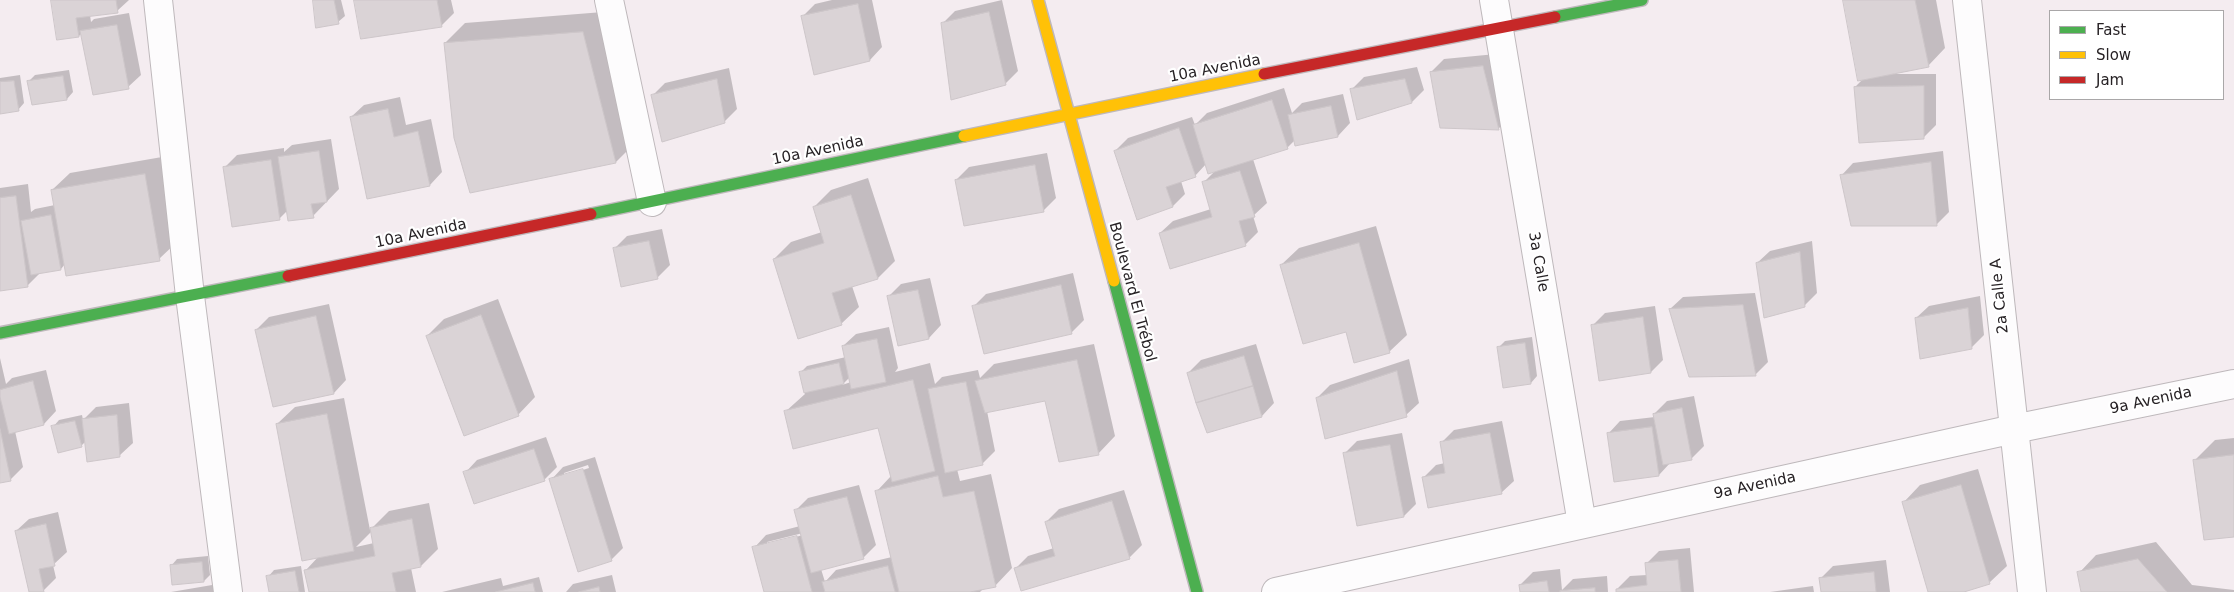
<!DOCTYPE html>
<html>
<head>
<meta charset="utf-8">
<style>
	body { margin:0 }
	#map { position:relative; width:2234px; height:592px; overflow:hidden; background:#f4ecf0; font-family:"DejaVu Sans",sans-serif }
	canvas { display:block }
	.legend { position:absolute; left:2049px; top:10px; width:175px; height:90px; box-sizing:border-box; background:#fff; border:1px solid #a9a7a8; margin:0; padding:6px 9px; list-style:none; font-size:15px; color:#272225 }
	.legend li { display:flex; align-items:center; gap:10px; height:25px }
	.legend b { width:25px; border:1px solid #a9a7a8 }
</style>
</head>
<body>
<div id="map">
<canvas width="2234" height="592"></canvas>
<ul class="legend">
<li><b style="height:6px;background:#4caf50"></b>Fast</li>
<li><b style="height:6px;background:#ffc107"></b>Slow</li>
<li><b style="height:6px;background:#c62828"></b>Jam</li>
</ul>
</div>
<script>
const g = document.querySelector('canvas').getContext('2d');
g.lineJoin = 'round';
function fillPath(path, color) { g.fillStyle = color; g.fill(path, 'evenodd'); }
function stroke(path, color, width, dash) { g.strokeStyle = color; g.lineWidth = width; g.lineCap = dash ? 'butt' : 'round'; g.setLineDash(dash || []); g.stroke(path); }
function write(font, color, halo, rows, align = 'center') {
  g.font = font + ' "DejaVu Sans",sans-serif'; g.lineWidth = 4.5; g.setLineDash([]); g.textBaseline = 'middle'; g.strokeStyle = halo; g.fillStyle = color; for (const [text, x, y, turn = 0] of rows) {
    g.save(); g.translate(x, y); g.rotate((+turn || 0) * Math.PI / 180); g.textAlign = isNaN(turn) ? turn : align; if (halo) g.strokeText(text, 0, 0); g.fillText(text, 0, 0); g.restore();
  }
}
fillPath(new Path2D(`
	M53 0H129L117 11 90 15 91 22 94 19 129 13 141 75 128 87 82 33 79 36Z
	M314 0H341L345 16 338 22Z
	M355 0H451L454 13 441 26Z
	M832 0H872L882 47 870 60 803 16 815 4Z
	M1002 0 1018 71 1005 84 942 24 955 11Z
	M1844 0H1936L1945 48 1928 66 1891 74H1936V125L1924 137 1855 87 1864 78Z
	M603 12 636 142 616 162 445 43 465 23Z
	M1496 54 1511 117 1498 129 1431 72 1444 59Z
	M1417 67 1424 90 1412 102 1352 89 1364 77Z
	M729 68 737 109 724 122 652 96 665 83Z
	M69 70 73 92 67 99 29 81 35 75Z
	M20 75 24 103 18 110 0 112V78Z
	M1284 88 1292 113 1302 103 1343 94 1350 123 1338 136 1295 140 1287 148 1253 159 1267 203 1253 216 1258 232 1245 245 1160 233 1173 221 1211 209 1203 183 1215 171 1206 164 1195 176 1181 181 1185 194 1173 206 1138 218 1115 151 1128 138 1192 117 1195 125 1207 113Z
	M400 97 406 125 431 119 442 172 430 185 351 117 364 105Z
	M331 139 339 189 313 216 287 211 279 219 224 168 237 155 284 148V152L292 145Z
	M1943 151 1949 212 1937 224 1841 176 1853 163Z
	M1047 153 1056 198 1043 211 956 180 969 167Z
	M162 157 177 242 159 259 65 264 61 269 40 273 27 286 0 289V188L28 184 31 212 35 209 55 205 52 190 70 173Z
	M868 178 895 261 878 278 852 286 859 307 841 324 774 259 791 242 822 232 814 207 831 190Z
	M1376 226 1407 335 1389 352 1346 330 1281 265 1299 248Z
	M662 229 670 265 657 278 614 249 627 236Z
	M1812 241 1817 293 1804 306 1757 263 1770 251Z
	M1073 273 1084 320 1071 333 974 306 986 294Z
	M930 278 941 325 929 338 899 345 889 296 901 284Z
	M1755 293 1768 362 1756 374 1690 376 1670 309 1683 297Z
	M1980 296 1984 335 1972 347 1916 318 1929 306Z
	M498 299 535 397 518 415 427 336 444 319Z
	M329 304 346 380 334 393 256 330 269 317Z
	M1655 306 1663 360 1651 372 1592 326 1605 313Z
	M889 327 898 368 895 372 930 363 935 384 942 377 978 370 980 378 994 364 1094 344 1115 436 1098 454 1046 400 987 411 995 451 982 464 957 469 960 481 991 474 1012 568 995 586 984 588 980 592H765L754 548 766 535 800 526 795 511 808 498 859 485 876 545 863 558 821 569 825 582 836 570 892 557 877 491 891 476 879 426 785 412 805 394 801 372 807 366 846 357 843 346 856 334ZM850 377 851 382 842 385ZM803 533V535L767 545V542Z
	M1532 337 1537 376 1531 383 1499 347 1505 341Z
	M1256 344 1274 403 1262 416 1207 431 1188 373 1201 360Z
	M0 358 6 384 12 378 46 370 56 411 44 424 15 431 23 467 10 480 0 482Z
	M1409 359 1419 403 1406 415 1317 398 1330 385Z
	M1694 396 1704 446 1692 458 1671 462 1659 475 1608 434 1620 421 1655 417 1654 414 1667 401Z
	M344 398 370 530 389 511 429 503 438 549 421 566 411 568 416 592H310L306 570 319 556 277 424 295 407ZM372 531 374 543 356 547Z
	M129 403 133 443 120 455 88 460 86 441 81 446 53 427 59 420 82 415 83 420 96 407Z
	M1502 421 1514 481 1501 493 1423 478 1436 465 1445 463 1441 443 1454 430Z
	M1402 433 1416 504 1404 516 1344 454 1357 441Z
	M546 437 557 467 544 480 465 473 477 460Z
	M2234 438V536L2195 460 2215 440Z
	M595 457 623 548 611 560 551 480 563 467ZM588 465 589 468 564 476V473Z
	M1978 469 2007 566 1989 583 1960 592H1929L1903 503 1920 485Z
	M1124 490 1142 545 1129 558 1015 569 1028 556 1054 548 1046 522 1059 509Z
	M58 512 67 552 53 565 56 578 43 591 30 592 16 531 29 519Z
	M2156 542 2192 585 2234 590V592H2083L2079 573 2096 555Z
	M1690 548 1694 592H1617V589L1630 576 1647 575 1646 564 1659 551Z
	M208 556 210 575 204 581 171 566 177 559Z
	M1886 560 1890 592H1822L1821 578 1833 566Z
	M301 566 305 592H271L268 577 274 570Z
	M1560 569 1562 590 1573 579 1607 576 1608 592H1521L1520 585 1533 572Z
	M612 575 616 592H566L573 584Z
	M539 577 543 592H442L501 578 503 586Z
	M218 584 220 592H171Z
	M1813 586 1814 592H1770Z`), '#0003');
const building = new Path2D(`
	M51 0H116L118 13 76 18 79 37 57 40Z
	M313 0H334L339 24 316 28Z
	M354 0H437L442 27 361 39Z
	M1843 0H1915L1929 67 1858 81Z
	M858 4 870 61 814 75 801 16Z
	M989 12 1006 85 951 100 941 23Z
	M117 25 129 89 93 95 80 31Z
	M583 32 616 163 470 193 454 138 444 43Z
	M1483 66 1499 130 1440 128 1430 72Z
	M63 76 67 100 32 105 27 81Z
	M717 79 725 123 662 142 651 95Z
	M1405 79 1412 103 1357 120 1350 89Z
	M14 81 19 111 0 114V82Z
	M1924 86V139L1859 143 1854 87Z
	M1272 100 1288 149 1208 174 1193 125Z
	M1331 106 1338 137 1295 146 1288 115Z
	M388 109 394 137 418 131 430 186 367 199 350 117Z
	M1179 128 1196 177 1166 187 1173 207 1137 220 1114 151Z
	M319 151 327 202 311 204 314 218 288 221 278 157Z
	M271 160 280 220 232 227 223 167Z
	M1931 162 1937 226H1851L1840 175Z
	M1035 165 1044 212 964 226 955 180Z
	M1240 171 1255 217 1239 221 1246 246 1170 269 1159 233 1212 217 1202 182Z
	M145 174 160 261 66 276 51 190Z
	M851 195 878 279 832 293 842 325 798 339 773 259 824 243 813 207Z
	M16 196 28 287 0 291V198Z
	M51 215 61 270 31 275 21 221Z
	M649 241 658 279 621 287 613 248Z
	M1359 243 1390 353 1354 363 1346 332 1303 344 1280 265Z
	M1800 252 1805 307 1764 318 1756 263Z
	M1061 285 1072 334 984 354 972 306Z
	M918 290 929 339 898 346 887 296Z
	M1743 305 1756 376 1689 377 1669 309Z
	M1968 308 1972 349 1920 359 1915 318Z
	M481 315 519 416 464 436 426 336Z
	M316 316 334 394 273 407 255 330Z
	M1643 317 1651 373 1599 381 1591 325Z
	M877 339 886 382 851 389 842 346Z
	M1525 343 1531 384 1503 388 1497 347Z
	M1244 356 1253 386 1196 403 1187 373Z
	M1077 360 1099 455 1059 462 1045 401 985 413 975 381Z
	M839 363 844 384 804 393 799 372Z
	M1397 371 1407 417 1325 439 1316 398Z
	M913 380 935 471 892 482 878 428 793 449 784 411Z
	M33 381 44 425 9 434 0 397V390Z
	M966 382 983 465 945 473 928 389Z
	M1253 386 1262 417 1207 433 1196 403Z
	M1682 408 1692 460 1663 465 1653 414Z
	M327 414 354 551 302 561 276 424Z
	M117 415 120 457 87 462 82 419Z
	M75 421 82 447 58 453 51 426Z
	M1652 427 1659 476 1614 482 1607 433Z
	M0 429 11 481 0 483Z
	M1490 433 1502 494 1428 508 1422 477 1445 473 1440 442Z
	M1390 445 1404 517 1357 526 1343 453Z
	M534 449 545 481 474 504 463 472Z
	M2234 455V537L2204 540 2193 460Z
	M583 469 612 561 578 572 549 479Z
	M938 476 943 497 974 491 996 587 970 592H899L875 491Z
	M1961 485 1990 584 1964 592H1928L1902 502Z
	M847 497 864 559 811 573 794 510Z
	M1112 501 1130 559 1021 591 1014 568 1055 556 1045 522Z
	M412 519 421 567 392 573 396 592H309L304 570 375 556 370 528Z
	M46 524 55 566 39 569 44 592H29L15 531Z
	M797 536 812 592H764L752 547Z
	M2138 559 2167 592H2081L2077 572Z
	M1678 560 1681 592H1616V589L1647 585 1645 563Z
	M202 562 204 582 172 585 170 565Z
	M888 566 895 592H825L822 582Z
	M295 571 299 592H269L266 576Z
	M1874 572 1876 592H1821L1819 578Z
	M1547 581 1549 592H1520L1519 585Z
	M533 583 535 592H496Z
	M599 587 600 592H579Z
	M1595 588V592H1560V591Z`);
fillPath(building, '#dad3d6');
stroke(building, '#cdc6c9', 1);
const street = new Path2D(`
	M158 0 190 296 228 592
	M609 0 652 202
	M1494 0 1582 524
	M1967 0 2032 592
	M1276 592 2014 429 2234 384`);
const fast = new Path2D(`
	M1555 17 1642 0
	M591 214 964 136
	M1114 281 1197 592
	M0 333 288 276`);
const slow = new Path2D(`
	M1038 0 1114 281
	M964 136 1264 74`);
const jam = new Path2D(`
	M1264 74 1555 17
	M288 276 591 214`);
stroke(street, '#beb8bb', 30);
stroke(fast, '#beb8bb', 14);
stroke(slow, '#beb8bb', 14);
stroke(jam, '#beb8bb', 14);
stroke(street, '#fdfcfd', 28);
stroke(fast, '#4caf50', 11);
stroke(slow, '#ffc107', 11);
stroke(jam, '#c62828', 11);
write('15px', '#272225', '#fff', [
	["10a Avenida",1215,69,-11],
	["10a Avenida",818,151,-12],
	["10a Avenida",421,234,-12],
	["3a Calle",1538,262,80],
	["Boulevard El Trébol",1132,292,75],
	["2a Calle A",2000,296,-96],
	["9a Avenida",2151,401,-12],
	["9a Avenida",1755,486,-12]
]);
</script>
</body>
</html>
